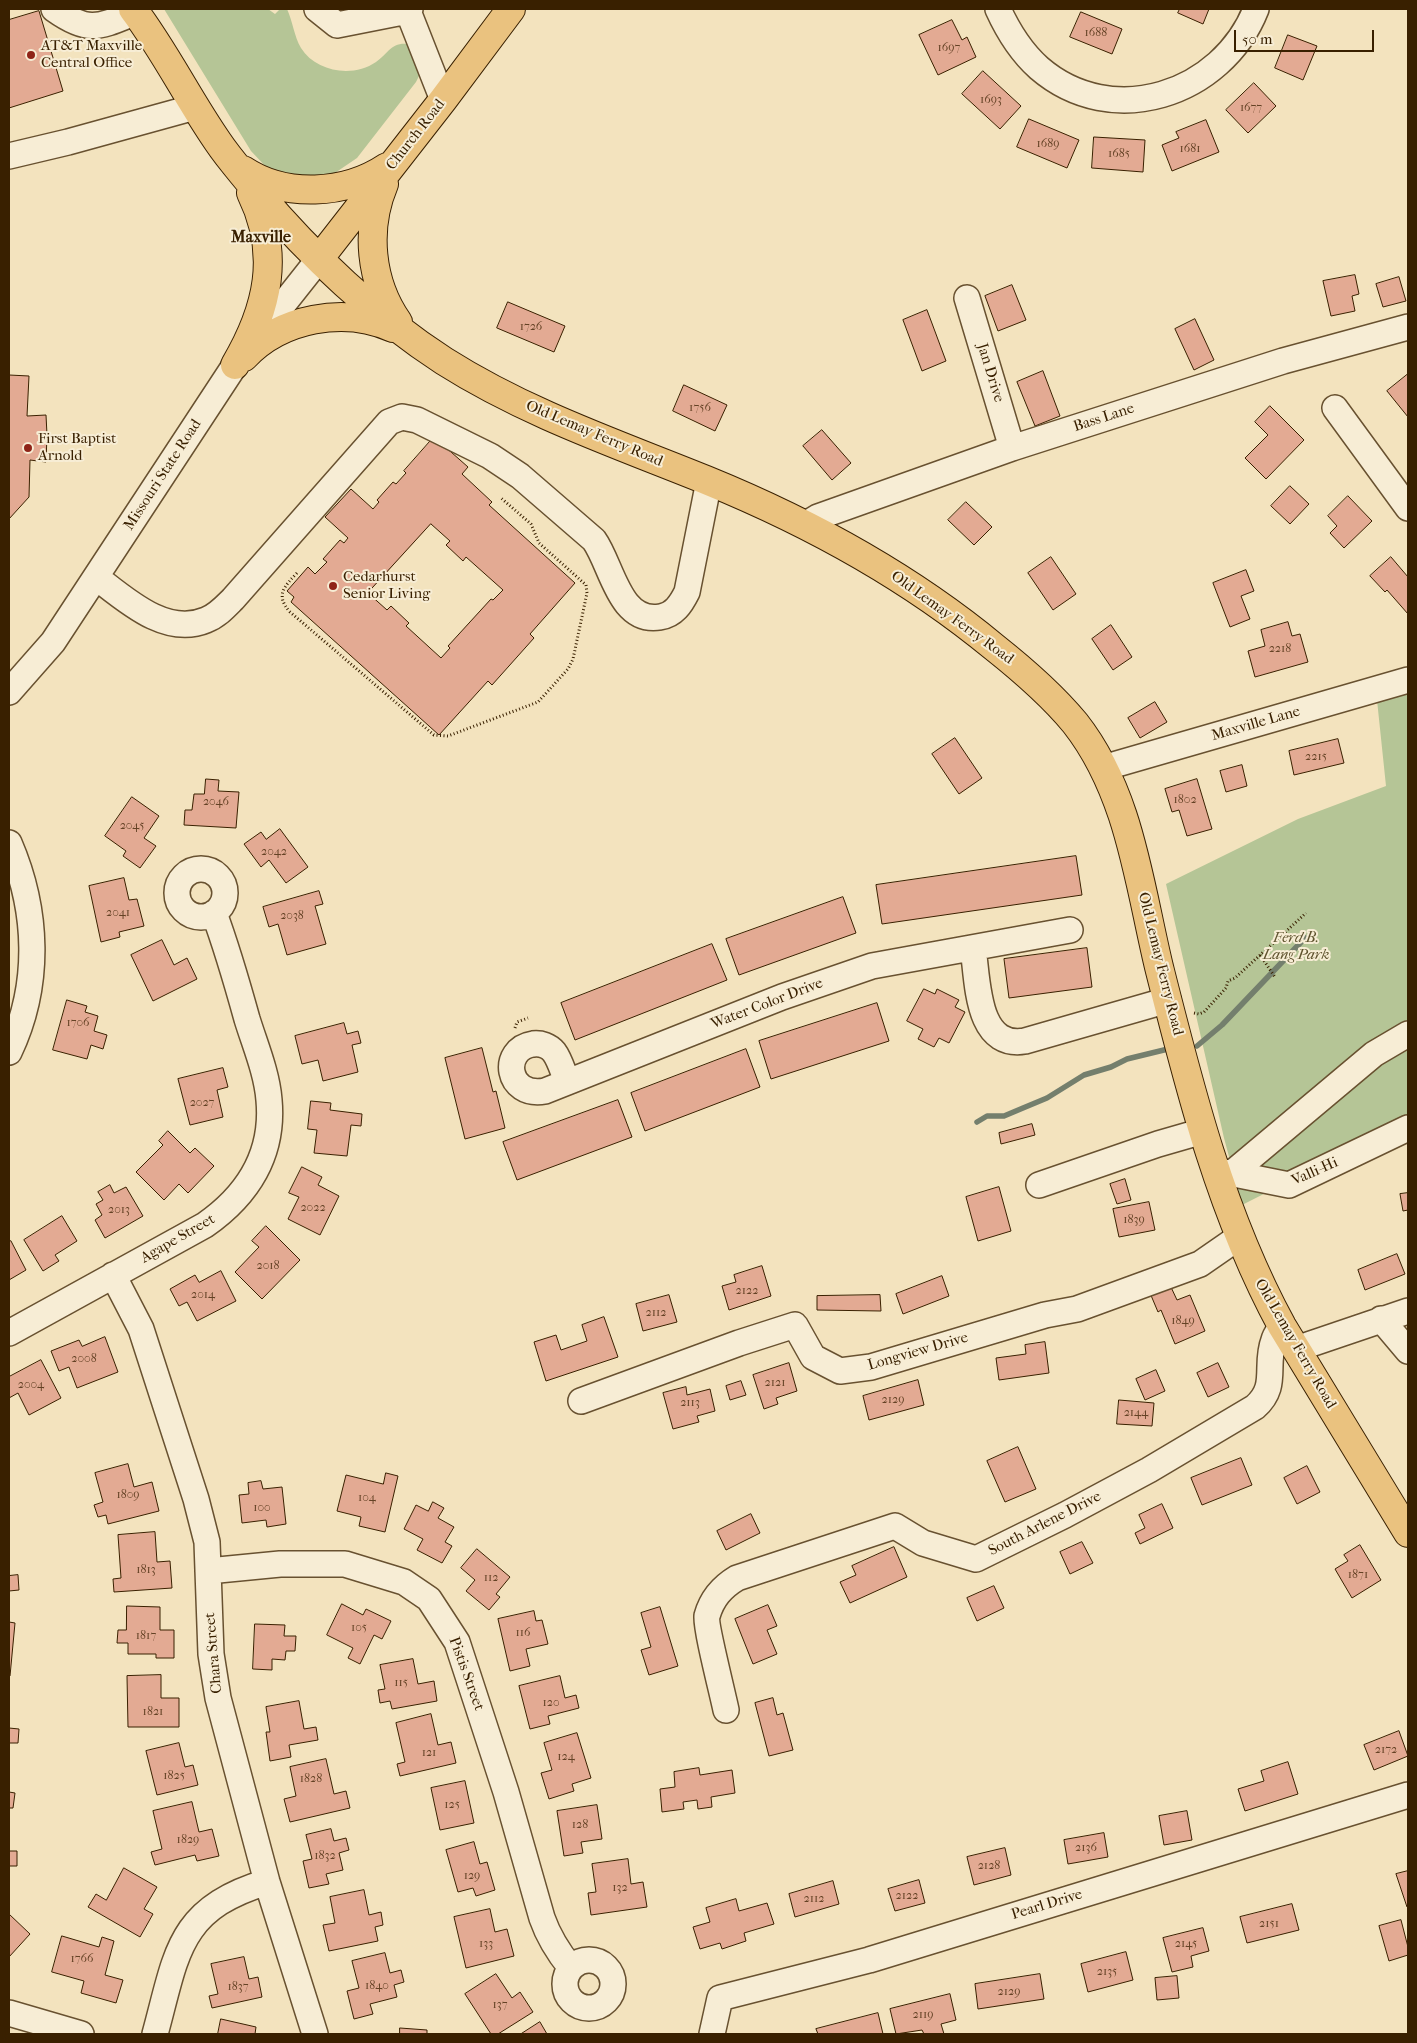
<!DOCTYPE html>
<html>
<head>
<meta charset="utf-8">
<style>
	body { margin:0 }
	#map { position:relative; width:1417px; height:2043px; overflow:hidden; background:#f3e3be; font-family:"IM FELL French Canon",serif }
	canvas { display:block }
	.frame { position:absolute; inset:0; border:10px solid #392000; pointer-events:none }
	.scale { position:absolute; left:1234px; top:30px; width:140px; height:22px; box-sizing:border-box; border:2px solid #392000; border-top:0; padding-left:6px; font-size:15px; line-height:18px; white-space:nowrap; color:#392000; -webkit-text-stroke:4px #f7edd5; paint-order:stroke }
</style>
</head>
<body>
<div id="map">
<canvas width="1417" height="2043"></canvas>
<div class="frame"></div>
<div class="scale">50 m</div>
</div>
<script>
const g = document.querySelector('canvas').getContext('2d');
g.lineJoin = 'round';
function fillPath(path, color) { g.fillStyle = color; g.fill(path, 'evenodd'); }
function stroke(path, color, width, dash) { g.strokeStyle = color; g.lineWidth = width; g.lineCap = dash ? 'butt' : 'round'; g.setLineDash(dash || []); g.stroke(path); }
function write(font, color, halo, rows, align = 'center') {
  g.font = font + ' "IM FELL French Canon",serif'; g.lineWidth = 4; g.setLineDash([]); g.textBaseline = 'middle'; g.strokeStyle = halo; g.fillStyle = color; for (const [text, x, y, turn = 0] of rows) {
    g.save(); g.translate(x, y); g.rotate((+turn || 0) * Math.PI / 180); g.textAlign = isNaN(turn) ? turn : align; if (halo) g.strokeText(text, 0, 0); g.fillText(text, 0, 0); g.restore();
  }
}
fillPath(new Path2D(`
	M164 9H268L275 14 280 9H287C293 22 294 36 301 48 316 72 353 78 376 62 388 54 391 42 408 44L420 74 416 82 357 158 329 177 310 182 268 169 251 151Z
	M1408 693V1121L1242 1205 1224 1138 1166 884 1298 819 1386 786 1377 700Z`), '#b5c596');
stroke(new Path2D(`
	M1197 1046 1222 1025 1305 938
	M977 1122 987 1116H1004L1023 1108 1047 1098 1084 1075 1111 1067 1127 1059 1168 1049`), '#747f6d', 5.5);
const building = new Path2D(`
	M1180 9H1209L1203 24 1178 13Z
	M39 11 63 91 9 108V20Z
	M1081 12 1122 29 1112 54 1070 37Z
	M952 20 962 40 967 37 976 57 938 75 919 35Z
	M1288 35 1317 46 1303 80 1275 68Z
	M983 71 1021 106 1000 129 962 94Z
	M1254 83 1276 106 1248 133 1226 110Z
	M1029 119 1079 140 1067 168 1017 147Z
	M1206 120 1219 152 1172 171 1162 145 1179 138 1176 132Z
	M1094 137 1145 140 1143 172 1092 168Z
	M1355 275 1359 294 1352 296 1355 311 1331 316 1323 281Z
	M1399 277 1406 301 1383 307 1376 284Z
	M1012 285 1026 320 998 331 985 296Z
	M508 302 565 326 554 352 497 328Z
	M927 310 946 361 922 371 903 320Z
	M1195 319 1214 360 1194 370 1175 329Z
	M1043 371 1060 416 1035 426 1017 382Z
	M1408 374V417L1387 391Z
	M9 375 29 376 27 416 46 415 47 435 46 462 30 460 29 497 9 519Z
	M684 385 727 405 715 431 673 411Z
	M1270 406 1304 440 1266 479 1245 458 1268 435 1255 422Z
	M822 430 851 463 832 480 803 446Z
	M434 437 468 467 462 474 492 502 489 505 575 583 530 634 534 638 492 685 488 681 439 735 291 602 294 597 287 591 308 567 315 574 327 562 323 559 340 540 344 543 348 538 325 517 351 489 373 509 379 502 377 500 393 482 396 484 406 473 404 471ZM431 524 450 541 446 545 463 561 466 557 503 590 493 600 491 599 448 646 450 648 441 658 406 626 409 623 391 606 387 610 368 593Z
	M1290 486 1309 504 1290 524 1271 506Z
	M1348 496 1372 521 1344 548 1330 533 1337 526 1328 516Z
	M966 502 992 527 974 545 948 520Z
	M1051 557 1076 594 1053 610 1028 573Z
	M1391 557 1408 577V614L1387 590 1385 592 1370 576Z
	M1246 570 1254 591 1241 596 1250 619 1230 627 1213 583Z
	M1288 622 1292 636 1300 634 1308 662 1255 677 1248 651 1265 646 1261 630Z
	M1111 625 1132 657 1113 670 1092 639Z
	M1155 702 1167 722 1140 738 1128 718Z
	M955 738 982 778 959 794 932 754Z
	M1338 739 1344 763 1294 775 1289 751Z
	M1242 765 1247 786 1226 792 1220 771Z
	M206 779 219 780 218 791 239 792 236 828 184 825 185 810H192L194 794H204Z
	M1197 779 1212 829 1187 836 1179 810 1172 812 1165 789Z
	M132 797 159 816 144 838 156 846 140 868 123 856 126 851 105 836Z
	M280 829 308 867 286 883 269 860 261 867 244 844 261 832 266 839Z
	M1076 856 1082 895 882 924 876 885Z
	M124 878 129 900 137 899 144 926 119 932 120 937 101 942 89 886Z
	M319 891 323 904 315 906 326 944 287 955 278 924 269 927 263 907Z
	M843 897 856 933 739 975 726 939Z
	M162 940 174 965 187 958 197 979 153 1001 131 955Z
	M712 944 727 980 575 1040 561 1003Z
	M1087 948 1092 987 1009 998 1004 959Z
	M924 989 935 994 937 989 959 1000 955 1007 965 1012 949 1043 939 1038 934 1047 918 1039 923 1029 907 1021Z
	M67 1000 87 1006 85 1012 98 1016 94 1031 107 1035 103 1049 91 1045 87 1059 53 1050Z
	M877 1003 889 1041 771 1079 759 1041Z
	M344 1023 347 1034 358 1031 361 1043 352 1045 358 1072 323 1081 318 1060 302 1064 295 1036Z
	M482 1048 493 1092 496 1091 505 1128 465 1139 445 1058Z
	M746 1049 760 1087 645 1131 631 1093Z
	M223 1068 228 1087 217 1090 223 1117 190 1125 178 1079Z
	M618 1100 632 1137 517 1180 503 1142Z
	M311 1101 331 1103 330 1110 362 1114 361 1126 351 1125 347 1156 314 1153 317 1130 308 1129Z
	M1032 1124 1035 1135 1001 1144 999 1133Z
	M168 1131 190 1153 195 1148 214 1166 188 1193 179 1184 164 1200 136 1172 163 1145 159 1141Z
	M302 1167 322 1177 318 1185 339 1196 320 1235 288 1219 299 1197 289 1193Z
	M1125 1179 1131 1200 1117 1204 1110 1184Z
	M110 1185 114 1193 126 1187 143 1216 105 1238 95 1220 102 1215 96 1204 103 1200 98 1192Z
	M999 1187 1011 1231 978 1241 966 1197Z
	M1408 1193V1210L1403 1211 1400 1194Z
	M1149 1202 1155 1230 1119 1237 1113 1209Z
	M62 1216 77 1241 55 1255 59 1261 43 1271 24 1240Z
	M266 1226 300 1260 262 1299 235 1272 259 1247 252 1241Z
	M11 1241 26 1270 9 1280V1242Z
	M1397 1254 1405 1274 1365 1290 1358 1270Z
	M762 1266 771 1296 729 1310 722 1286 736 1282 734 1275Z
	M221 1271 236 1301 197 1321 187 1302 179 1306 170 1289 195 1275 199 1282Z
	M942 1276 949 1296 903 1314 896 1294Z
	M1170 1285 1177 1300 1190 1295 1205 1331 1175 1344 1161 1310 1158 1312 1150 1293Z
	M669 1295 677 1322 643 1331 636 1304Z
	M880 1295 881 1311 817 1310V1296Z
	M604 1317 618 1357 546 1381 534 1342 556 1335 561 1350 587 1341 582 1325Z
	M105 1337 118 1372 77 1388 69 1367 59 1371 51 1351 79 1340 82 1346Z
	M1045 1342 1049 1373 999 1380 996 1358 1026 1354 1025 1345Z
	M41 1360 61 1398 29 1415 18 1393 9 1398V1377Z
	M789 1363 797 1391 776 1398 778 1404 764 1409 753 1375Z
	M1218 1363 1229 1387 1208 1397 1197 1373Z
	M1156 1370 1165 1391 1145 1400 1136 1379Z
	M918 1380 924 1405 869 1420 863 1396Z
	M741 1381 746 1395 730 1400 726 1386Z
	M686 1387 687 1395 710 1389 715 1411 697 1416 699 1422 673 1429 663 1393Z
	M1119 1400 1154 1403 1152 1426 1117 1424Z
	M1018 1447 1036 1489 1005 1502 987 1461Z
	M1241 1458 1252 1485 1202 1505 1191 1478Z
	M128 1464 134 1487 152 1482 159 1511 108 1524 106 1515 98 1517 94 1505 103 1502 95 1473Z
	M1307 1466 1320 1492 1297 1504 1284 1478Z
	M386 1473 398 1476 385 1532 359 1526 361 1517 337 1511 346 1475 383 1484Z
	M261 1481 263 1489 282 1487 286 1524 267 1527 266 1520 242 1523 239 1495 249 1494 248 1483Z
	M433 1502 444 1508 438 1518 454 1527 445 1542 452 1546 442 1563 417 1550 423 1539 404 1529 416 1505 428 1511Z
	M1162 1504 1173 1528 1140 1544 1135 1533 1145 1528 1139 1515Z
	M751 1514 760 1533 726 1550 717 1531Z
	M155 1532 157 1562 170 1561 172 1588 114 1592 113 1579 121 1578 118 1535Z
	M1082 1542 1093 1563 1070 1574 1060 1552Z
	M1360 1545 1381 1580 1352 1598 1335 1569 1348 1561 1344 1555Z
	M894 1547 907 1577 850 1603 840 1582 856 1575 852 1566Z
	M477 1549 510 1577 496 1594 500 1597 489 1610 466 1591 475 1580 461 1568Z
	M18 1575 19 1590 9 1591V1576Z
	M994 1586 1004 1608 977 1621 967 1598Z
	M342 1604 363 1615 366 1609 391 1621 382 1639 374 1635 360 1664 348 1658 353 1648 327 1635Z
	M768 1605 777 1626 767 1630 777 1654 753 1664 735 1619Z
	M127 1606 160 1607V1630H174V1658H156V1654H128V1643H117L118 1630H126Z
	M660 1607 678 1666 649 1675 641 1650 651 1647 641 1613Z
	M534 1611 536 1621 542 1620 548 1644 526 1649 530 1666 510 1671 498 1619Z
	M9 1622 15 1623 10 1676H9Z
	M255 1624 285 1625 284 1636H296L295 1651H286L285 1660 272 1659V1670L253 1669Z
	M413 1659 418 1684 434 1681 437 1701 392 1709 390 1701 380 1703 378 1690 385 1689 380 1665Z
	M161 1675V1698H179V1727H128L127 1676Z
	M560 1676 565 1698 576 1695 579 1708 548 1716 550 1724 530 1729 519 1686Z
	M773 1698 777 1715 783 1713 793 1750 769 1756 755 1703Z
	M299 1701 304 1729 316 1727 318 1740 289 1745 291 1757 270 1761 266 1732H270L266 1707Z
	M431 1714 438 1745 451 1742 456 1763 400 1776 397 1764 405 1762 396 1723Z
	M9 1728 19 1729 18 1743H9Z
	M1399 1731 1408 1756 1374 1770 1364 1745Z
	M577 1733 591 1778 572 1784 574 1791 549 1799 541 1773 552 1770 544 1743Z
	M179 1743 185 1767 193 1765 198 1785 157 1795 146 1751Z
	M326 1759 334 1794 346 1791 350 1808 290 1822 284 1799 296 1796 290 1767Z
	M1288 1762 1298 1794 1245 1811 1238 1789 1264 1781 1261 1771Z
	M699 1768 700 1775 732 1770 735 1793 711 1797 712 1807 698 1809 697 1800 683 1802 684 1809 662 1812 660 1789 675 1787 674 1772Z
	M465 1781 474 1823 440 1830 431 1788Z
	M9 1792 15 1793 13 1808H9Z
	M192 1802 199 1832 212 1829 219 1856 197 1861 195 1855 155 1865 151 1852 162 1849 153 1811Z
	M597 1805 602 1839 581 1842 583 1853 564 1856 557 1811Z
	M1187 1811 1192 1840 1164 1845 1159 1816Z
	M331 1829 334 1841 346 1838 349 1850 339 1853 343 1870 326 1874 329 1884 309 1888 303 1861 312 1859 306 1835Z
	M1104 1833 1108 1857 1068 1864 1064 1840Z
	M474 1842 480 1864 487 1862 495 1890 476 1896 473 1888 458 1892 446 1850Z
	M1005 1848 1011 1875 974 1885 967 1857Z
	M9 1851H17V1866H9Z
	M628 1859 631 1884 643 1882 647 1907 591 1915 588 1893 596 1892 592 1864Z
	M124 1868 157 1887 144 1909 153 1914 140 1937 88 1907 96 1894 106 1900Z
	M1408 1871V1907H1407L1396 1874Z
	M919 1880 925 1903 895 1911 888 1889Z
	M833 1881 839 1904 795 1917 789 1894Z
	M364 1890 369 1915 381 1912 383 1925 375 1927 378 1941 329 1951 323 1925 335 1923 330 1897Z
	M736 1899 739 1911 767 1903 774 1924 744 1933 746 1941 722 1949 720 1943 700 1949 693 1927 710 1922 706 1908Z
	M1292 1904 1299 1930 1247 1943 1240 1917Z
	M490 1909 495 1932 507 1929 514 1956 466 1968 454 1917Z
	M9 1914 30 1934 9 1957Z
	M1401 1920 1408 1947V1955L1389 1961 1379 1926Z
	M1203 1928 1209 1951 1191 1956 1193 1967 1172 1972 1163 1938Z
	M62 1936 99 1947 102 1937 114 1941 105 1975 123 1980 116 2003 81 1993 84 1981 52 1972Z
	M1126 1952 1133 1980 1088 1992 1081 1964Z
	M385 1953 390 1973 401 1970 404 1982 394 1985 397 1997 370 2004 373 2014 354 2019 347 1991 359 1988 352 1961Z
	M244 1957 249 1979 258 1977 262 1997 212 2008 209 1996 218 1994 211 1964Z
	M496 1974 512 1998 520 1992 533 2012 498 2034H491L465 1994Z
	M1040 1974 1044 1999 978 2009 975 1984Z
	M1177 1976 1179 1998 1157 2000 1155 1978Z
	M950 1994 956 2020 941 2024 944 2034H924L922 2030 896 2034 890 2009Z
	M878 2013 883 2034H818L816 2029Z
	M221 2019 256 2027 255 2034H218Z
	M540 2022 547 2034H521Z
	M400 2028 427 2030V2034H400Z`);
fillPath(building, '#e3aa93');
stroke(building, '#392000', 1);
const minor = new Path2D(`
	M54 9C89 34 99 27 136 12
	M317 9 337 25 408 11 410 9
	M998 9C1008 31 1020 51 1039 68 1112 131 1222 95 1256 9
	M408 11 443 100
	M9 156 68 142 195 107
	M967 298 1012 448
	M1335 408 1408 508
	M805 525 818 517 1012 448 1283 361 1408 327
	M96 577C126 600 166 637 206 620 217 616 225 607 233 599L389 422 402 417 417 420 490 456 520 476 594 540C612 565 619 624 660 617 674 615 681 604 687 592L709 481
	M9 692 53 642 235 365 319 259
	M1103 768 1408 680
	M9 843C38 910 41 985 9 1052
	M177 893a24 24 0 1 1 48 0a24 24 0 1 1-48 0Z
	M973 948C978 981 976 1049 1025 1041L1168 1000
	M567 1081C563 1072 560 1060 554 1052 549 1046 541 1043 533 1044 500 1049 506 1098 545 1091L782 997 872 966 1070 930
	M1219 1171 1289 1185 1408 1128
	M1231 1174 1374 1054 1408 1034
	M1039 1185 1158 1144 1203 1131
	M113 1275 141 1329 196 1499 207 1542 211 1654 218 1698 267 1882 315 2034
	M1381 1319 1408 1351
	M9 1333 205 1225C248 1195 274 1154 269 1100 267 1073 255 1045 247 1019 237 983 227 948 214 913
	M1296 1349 1408 1311
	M581 1401 739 1343 795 1325 813 1357 840 1371 871 1367 1045 1315 1077 1309 1200 1264 1239 1237
	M208 1571 280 1564H345L404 1582 429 1599 457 1642 506 1792 542 1918C549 1938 558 1952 571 1968
	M726 1710C723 1695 705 1625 707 1616 712 1598 722 1587 737 1578L895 1526 923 1543 976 1559 1065 1515 1149 1470 1255 1407C1279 1386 1264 1366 1274 1340 1275 1335 1279 1331 1282 1326
	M565 1984a24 24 0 1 1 48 0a24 24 0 1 1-48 0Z
	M9 2013 81 2034
	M155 2034C177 1954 177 1909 267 1882
	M712 2034 720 1998 869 1960 1408 1795`);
const major = new Path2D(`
	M133 9C165 51 188 99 218 142 230 160 245 176 258 193 310 255 376 317 444 361 526 413 617 444 706 480 809 522 908 576 994 647 1023 670 1051 694 1075 723 1130 793 1139 884 1159 967 1190 1090 1221 1214 1282 1326L1408 1533
	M243 170C285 198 345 195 387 167
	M384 184C365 229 370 282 398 322
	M319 259 443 100 511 9
	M244 357C281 318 344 306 393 328
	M235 365C268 309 281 254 251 193`);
stroke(minor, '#685130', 28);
stroke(major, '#392000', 30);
stroke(new Path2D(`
	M297 573C284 587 275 595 290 612L434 735 448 736 538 702 568 669 573 659 587 593 586 585 539 543 531 524 501 498
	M1260 955 1275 977
	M1194 1013 1199 1014 1204 1012 1226 988 1228 981 1235 978 1306 913
	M515 1028 517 1022 528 1018`), '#392000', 3, [1, 2.5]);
stroke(minor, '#f7edd5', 25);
stroke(major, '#eac27f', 28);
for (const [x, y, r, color] of [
	[31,55,5,"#8f2418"],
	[28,448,5,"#8f2418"],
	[333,586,5,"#8f2418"]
]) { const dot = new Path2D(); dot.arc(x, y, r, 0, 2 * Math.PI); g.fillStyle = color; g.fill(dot); stroke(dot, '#f7edd5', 2); }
write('12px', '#644225', null, [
	["1688",1096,33],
	["1697",949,48],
	["1693",991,100],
	["1677",1251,108],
	["1689",1048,144],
	["1681",1190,149],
	["1685",1119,154],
	["1726",531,327],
	["1756",700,408],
	["2218",1280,649],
	["2215",1316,757],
	["1802",1185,800],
	["2046",216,802],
	["2045",132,826],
	["2042",274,852],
	["2041",118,913],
	["2038",292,916],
	["1706",78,1023],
	["2027",202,1103],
	["2022",313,1208],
	["2013",119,1210],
	["1839",1134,1220],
	["2018",268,1266],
	["2122",747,1291],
	["2014",203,1295],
	["2112",656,1313],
	["1849",1183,1321],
	["2008",84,1359],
	["2121",775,1383],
	["2004",31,1385],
	["2129",893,1400],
	["2113",690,1403],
	["2144",1136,1413],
	["1809",128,1495],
	["104",367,1498],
	["100",262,1508],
	["1813",146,1570],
	["1871",1358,1575],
	["112",491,1578],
	["105",359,1628],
	["116",523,1633],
	["1817",146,1636],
	["115",401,1683],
	["120",551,1703],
	["1821",153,1712],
	["2172",1386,1750],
	["121",429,1753],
	["124",566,1757],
	["1825",174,1776],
	["1828",311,1779],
	["125",452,1805],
	["128",580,1825],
	["1829",188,1840],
	["2136",1086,1848],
	["1832",325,1856],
	["2128",989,1866],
	["129",472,1876],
	["132",620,1888],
	["2122",907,1896],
	["2112",814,1899],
	["2151",1269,1924],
	["133",486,1944],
	["2145",1186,1944],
	["1766",82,1959],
	["2135",1107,1972],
	["1840",377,1986],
	["1837",238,1987],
	["2129",1009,1992],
	["137",500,2005],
	["2119",923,2015]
]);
write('15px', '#392000', '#f7edd5', [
	["AT&T Maxville",41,46],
	["Central Office",41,63],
	["First Baptist",38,439],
	["Arnold",38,456],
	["Cedarhurst",343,577],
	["Senior Living",343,594]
], 'left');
write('15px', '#392000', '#f7edd5', [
	["Church Road",416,135,-52],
	["Jan Drive",990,373,73],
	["Bass Lane",1104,418,-18],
	["Old Lemay Ferry Road",594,434,23],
	["Missouri State Road",163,475,-57],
	["Old Lemay Ferry Road",952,618,36],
	["Maxville Lane",1256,724,-16],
	["Old Lemay Ferry Road",1160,964,76],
	["Water Color Drive",767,1004,-21],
	["Valli-Hi",1315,1172,-24],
	["Agape Street",178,1239,-30],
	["Old Lemay Ferry Road",1295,1344,60],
	["Longview Drive",918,1352,-16],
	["South Arlene Drive",1045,1524,-27],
	["Chara Street",214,1653,-95],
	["Pistis Street",466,1674,70],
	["Pearl Drive",1047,1905,-17]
]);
write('italic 15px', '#5e522d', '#f7edd5', [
	["Ferd B.",1296,938],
	["Lang Park",1296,955]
]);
write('bold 16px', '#392000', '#f7edd5', [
	["Maxville",261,238]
]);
</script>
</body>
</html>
